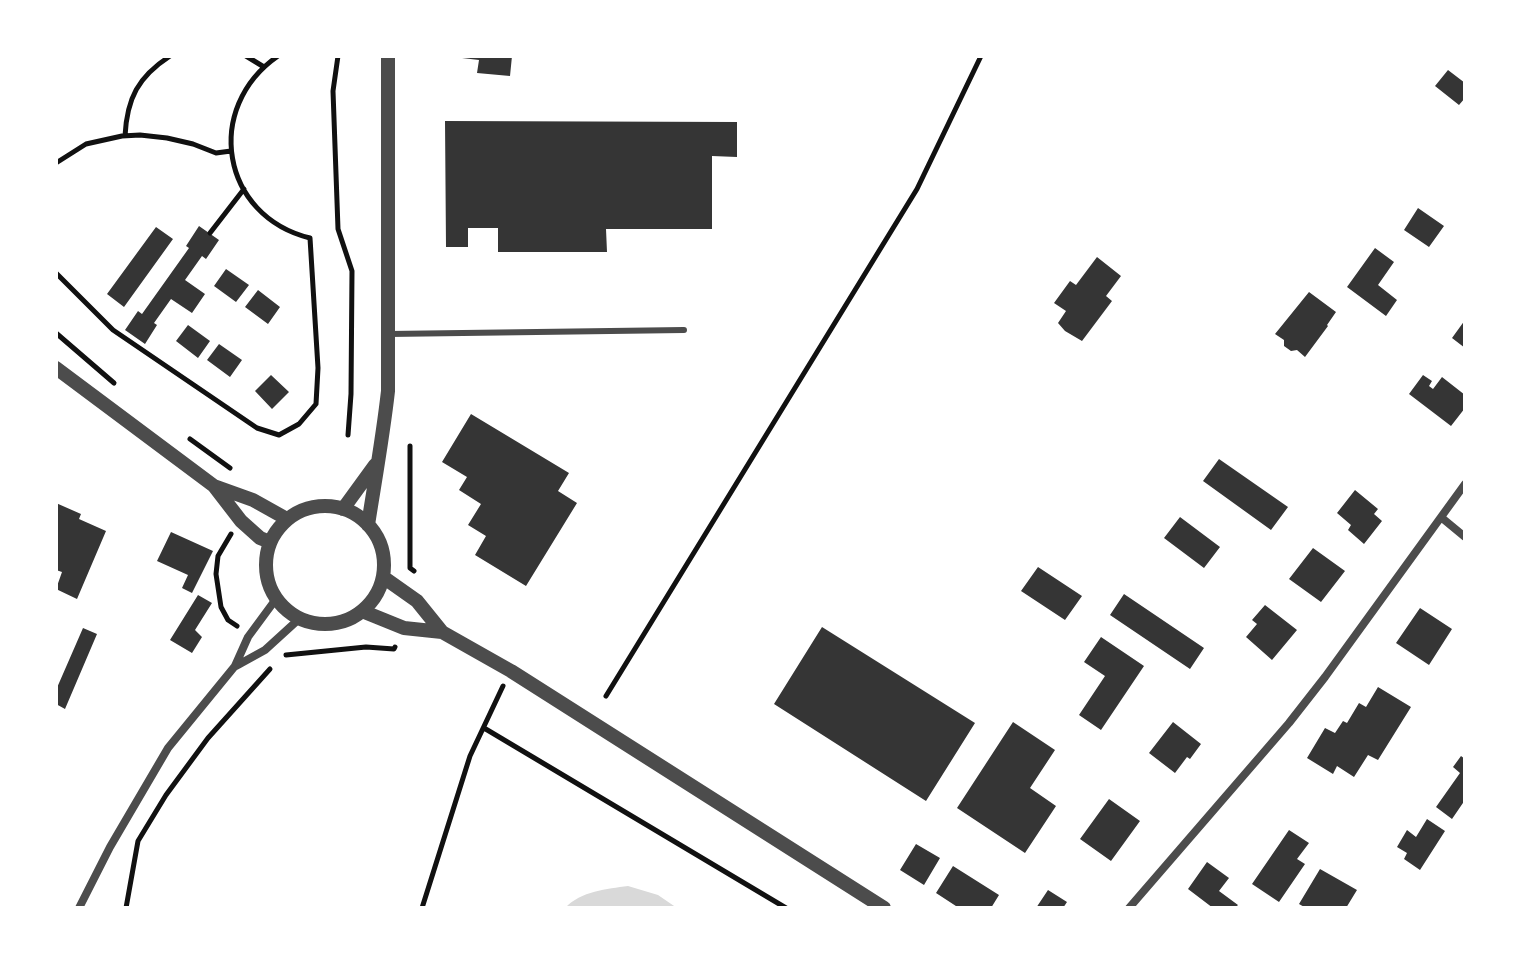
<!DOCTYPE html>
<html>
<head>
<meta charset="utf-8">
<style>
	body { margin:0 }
	#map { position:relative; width:1521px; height:964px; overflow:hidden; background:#fff; font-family:Commissioner,sans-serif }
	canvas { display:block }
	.frame { position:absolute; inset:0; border:58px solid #fff; pointer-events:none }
</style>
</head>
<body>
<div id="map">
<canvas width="1521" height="964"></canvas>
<div class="frame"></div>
</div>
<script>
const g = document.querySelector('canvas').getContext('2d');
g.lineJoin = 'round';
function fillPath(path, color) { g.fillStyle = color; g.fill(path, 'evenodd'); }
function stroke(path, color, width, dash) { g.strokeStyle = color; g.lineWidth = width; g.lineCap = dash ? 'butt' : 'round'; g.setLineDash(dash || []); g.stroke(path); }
fillPath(new Path2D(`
	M628 886 658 895 677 908H565C581 891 607 889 628 886Z`), '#d9d9d9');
fillPath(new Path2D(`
	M462 56H512L510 76 477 73 479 60 462 58Z
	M1448 70 1465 83V98L1459 105 1435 86Z
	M445 121 737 122V157L712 156V229H606L607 252H498V228H468V247H446Z
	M1418 208 1444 226 1429 247 1404 230Z
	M199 226 219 240 206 259 202 256 185 280 205 294 192 313 171 299 154 323 157 325 145 344 125 330 138 311 142 314 189 248 186 246Z
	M156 227 173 239 124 307 107 294Z
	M1375 248 1394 262 1378 285 1397 300 1386 316 1347 287Z
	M1097 257 1121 276 1106 296 1112 301 1082 341 1065 331 1058 323 1066 311 1054 303 1070 281 1076 285Z
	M226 269 249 285 236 302 214 286Z
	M258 290 280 307 268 324 245 307Z
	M1309 292 1336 312 1327 325 1328 326 1305 357 1297 350 1291 351 1284 346V340L1275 334Z
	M1465 320V348L1452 338Z
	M188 325 210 341 198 358 176 341Z
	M219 344 242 360 230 377 207 360Z
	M271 375 289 392 272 409 255 391Z
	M1423 375 1432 381 1429 386 1433 389 1442 377 1465 395V408L1451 426 1409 394Z
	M471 414 569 473 558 491 577 503 526 586 475 555 486 536 468 525 481 504 459 490 467 477 442 462Z
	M1219 459 1288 507 1271 530 1203 481Z
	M1355 490 1378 509 1374 514 1382 521 1364 544 1348 530 1351 525 1337 513Z
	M56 503 81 514 79 519 106 531 77 599 56 589 62 572 56 570Z
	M1180 517 1220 547 1204 568 1164 538Z
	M171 532 213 551 192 593 182 588 188 575 157 561Z
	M1313 548 1345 571 1321 602 1289 579Z
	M1038 567 1082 596 1065 620 1021 591Z
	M1124 594 1204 648 1190 669 1110 615Z
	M198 595 212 603 195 630 202 637 192 653 170 640Z
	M1265 605 1297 630 1272 660 1246 637 1257 624 1252 620Z
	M1420 608 1452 629 1429 665 1396 643Z
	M822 627 975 723 926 801 774 704Z
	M83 628 97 634 65 709 56 704V690Z
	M1101 637 1144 666 1101 730 1079 715 1105 676 1084 662Z
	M1378 687 1411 707 1378 760 1368 755 1354 777 1337 766 1333 774 1307 758 1325 728 1335 733 1343 721 1347 723 1359 703 1366 707Z
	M1013 722 1055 750 1030 788 1056 806 1025 853 957 808Z
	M1173 722 1201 744 1190 759 1187 757 1175 773 1149 753Z
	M1461 756 1465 759V800L1452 819 1436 807 1460 773 1453 767Z
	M1109 799 1140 821 1111 861 1080 839Z
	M1427 819 1445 831 1420 870 1404 859 1407 853 1397 847 1407 830 1416 837Z
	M1289 830 1309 843 1297 859 1305 864 1279 902 1252 884Z
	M916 844 940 858 924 885 900 870Z
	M1207 862 1229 878 1219 891 1238 905 1235 908H1213L1188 889Z
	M953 866 999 895 991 908H959L936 893Z
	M1320 869 1357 890 1346 908H1306L1299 904Z
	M1048 890 1067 902 1063 908H1036Z`), '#353535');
stroke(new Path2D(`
	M246 56 264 67
	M338 56 333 91 338 229 352 271 351 394 348 435
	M125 136C127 98 138 77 170 56
	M56 163 86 144 122 136 140 135 167 138 193 144 216 153 231 151
	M210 233 244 189
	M56 273 113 330 257 428 279 435 299 424 316 404 318 368 310 238C221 216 203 108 278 56
	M56 333 114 383
	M190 439 230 468
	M410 446V568L414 571
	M231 534 218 556 216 574 221 607 228 620 237 626
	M286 655 366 647 394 649 395 647
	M606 696 917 189 981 56
	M484 728 786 908
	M126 908 138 841 166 795 208 738 270 669
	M422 908 470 756 503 686`), '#111', 5);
stroke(new Path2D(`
	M389 334 684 330`), '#4c4c4c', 6);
stroke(new Path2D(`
	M1442 518 1465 537
	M236 666 265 650 299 619
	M79 908 110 847 168 748 235 666 248 637 276 599
	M1129 908 1289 723 1325 677 1465 484`), '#4c4c4c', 8);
stroke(new Path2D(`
	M56 368 214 486 241 521 260 538 270 542
	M214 486 253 500 287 519
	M266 565a59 59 0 1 1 118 0a59 59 0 1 1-118 0Z
	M343 509 375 465
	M368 525C375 480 383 436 388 391V56
	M383 577 417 601 442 632 511 671 884 908
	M362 611 404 628 442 632`), '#4c4c4c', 14);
</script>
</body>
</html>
